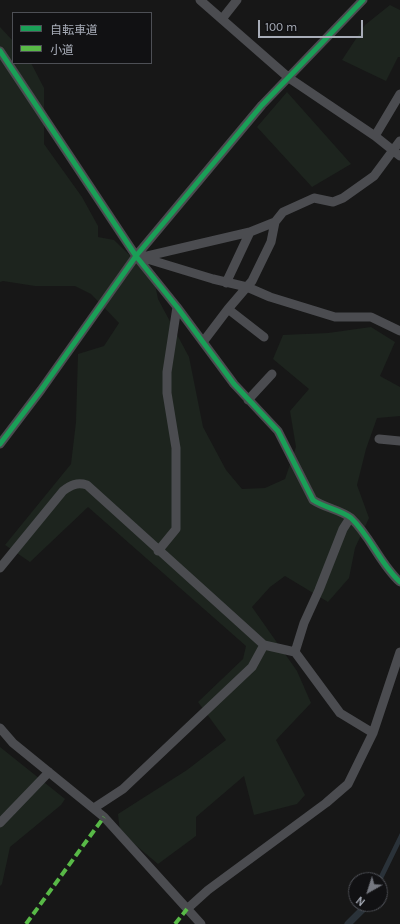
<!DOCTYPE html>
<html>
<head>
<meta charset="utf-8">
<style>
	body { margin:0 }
	#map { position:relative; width:400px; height:924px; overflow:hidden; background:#171717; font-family:Karla,"Noto Sans JP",sans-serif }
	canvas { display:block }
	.legend { position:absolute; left:12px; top:12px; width:140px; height:52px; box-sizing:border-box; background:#111113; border:1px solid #4d4f55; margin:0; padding:5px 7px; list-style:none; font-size:12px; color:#a8adb8 }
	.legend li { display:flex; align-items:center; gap:8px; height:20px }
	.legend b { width:20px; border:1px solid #4d4f55 }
	.north { position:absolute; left:348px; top:872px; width:40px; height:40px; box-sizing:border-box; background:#111113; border:1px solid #4d4f55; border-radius:50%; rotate:219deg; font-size:11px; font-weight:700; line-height:16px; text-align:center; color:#a8adb8 }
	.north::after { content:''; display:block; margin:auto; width:14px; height:18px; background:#757880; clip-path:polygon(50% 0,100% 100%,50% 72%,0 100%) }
	.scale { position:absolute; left:258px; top:20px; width:105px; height:18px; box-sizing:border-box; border:2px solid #a8adb8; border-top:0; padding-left:5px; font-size:12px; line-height:14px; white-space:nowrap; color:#a8adb8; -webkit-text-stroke:3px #111113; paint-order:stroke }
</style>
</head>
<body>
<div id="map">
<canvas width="400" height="924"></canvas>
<ul class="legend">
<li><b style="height:5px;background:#1a9f57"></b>自転車道</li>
<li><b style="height:5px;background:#58b947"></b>小道</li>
</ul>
<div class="north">N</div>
<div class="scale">100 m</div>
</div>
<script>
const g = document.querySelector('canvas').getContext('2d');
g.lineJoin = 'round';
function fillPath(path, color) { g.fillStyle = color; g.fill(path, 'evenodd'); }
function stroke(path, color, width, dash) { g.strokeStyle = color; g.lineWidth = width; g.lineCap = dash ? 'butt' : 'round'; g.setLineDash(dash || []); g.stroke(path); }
fillPath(new Path2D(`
	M390 5 400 10V57H398L386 81 342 60 365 25Z
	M0 27 13 41V63H31L44 88V144L82 197 98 226V237L114 240 154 279 158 299 189 357 203 427 226 470 242 489 265 488 285 479 296 447 290 411 309 389 273 359 283 335 328 333 371 327 395 342 380 376 400 387V416L377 418 366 449 357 485 369 518 355 548 349 578 328 602 285 576 270 587 252 607 297 671 311 703 276 740 305 795 297 804 254 815 244 776 196 817V836L158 864 120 832 118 814 187 770 226 740 198 702 243 659 246 646 88 507 30 562 5 545 71 464 76 422 78 354 104 346 119 323 91 294 75 286H35L3 281 0 282Z
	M287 92 351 164 312 187 257 127Z
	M0 747 65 799 61 805 10 847 2 884 0 886Z`), '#1d241e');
fillPath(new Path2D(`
	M400 833V844L380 885V880H377Z`), '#2a3239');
stroke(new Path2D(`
	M348 924 368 904`), '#2a3239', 7);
stroke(new Path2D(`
	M200 0 289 78 375 136 400 156
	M222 19 237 0
	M0 51 136 256 177 307 234 384 278 431 313 500C325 508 341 510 351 518 371 537 380 564 400 582
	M375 136 400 94
	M143 257 250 232 275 222 283 212 314 198 333 202 343 198 374 176 400 141
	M144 258 213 279 247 287 270 297 335 317H371L400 331
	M226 283 250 232
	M228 309 264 337
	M203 342 228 309 252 281 271 242 275 222
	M248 400 272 374
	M379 439 400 441
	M0 444 41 390 136 256 262 105 363 0
	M158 551 176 529V448L167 393V372L177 307
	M0 568 63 491C71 485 77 482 87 485L264 645 295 652 340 713 373 733
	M295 652 304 623 319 590 343 529 350 518
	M0 728 13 743 104 817 201 924
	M94 808 123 789 252 667 264 645
	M0 823 49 772
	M187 909 208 890 326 803 348 784 373 733 400 652`), '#4b4c50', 9);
stroke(new Path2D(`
	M26 924 104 817
	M175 924 187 909`), '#58b947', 4, [8, 4]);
stroke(new Path2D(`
	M0 51 136 256 177 307 234 384 278 431 313 500C325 508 341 510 351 518 371 537 380 564 400 582
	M0 444 41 390 136 256 262 105 363 0`), '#1a9f57', 5);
</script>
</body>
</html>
